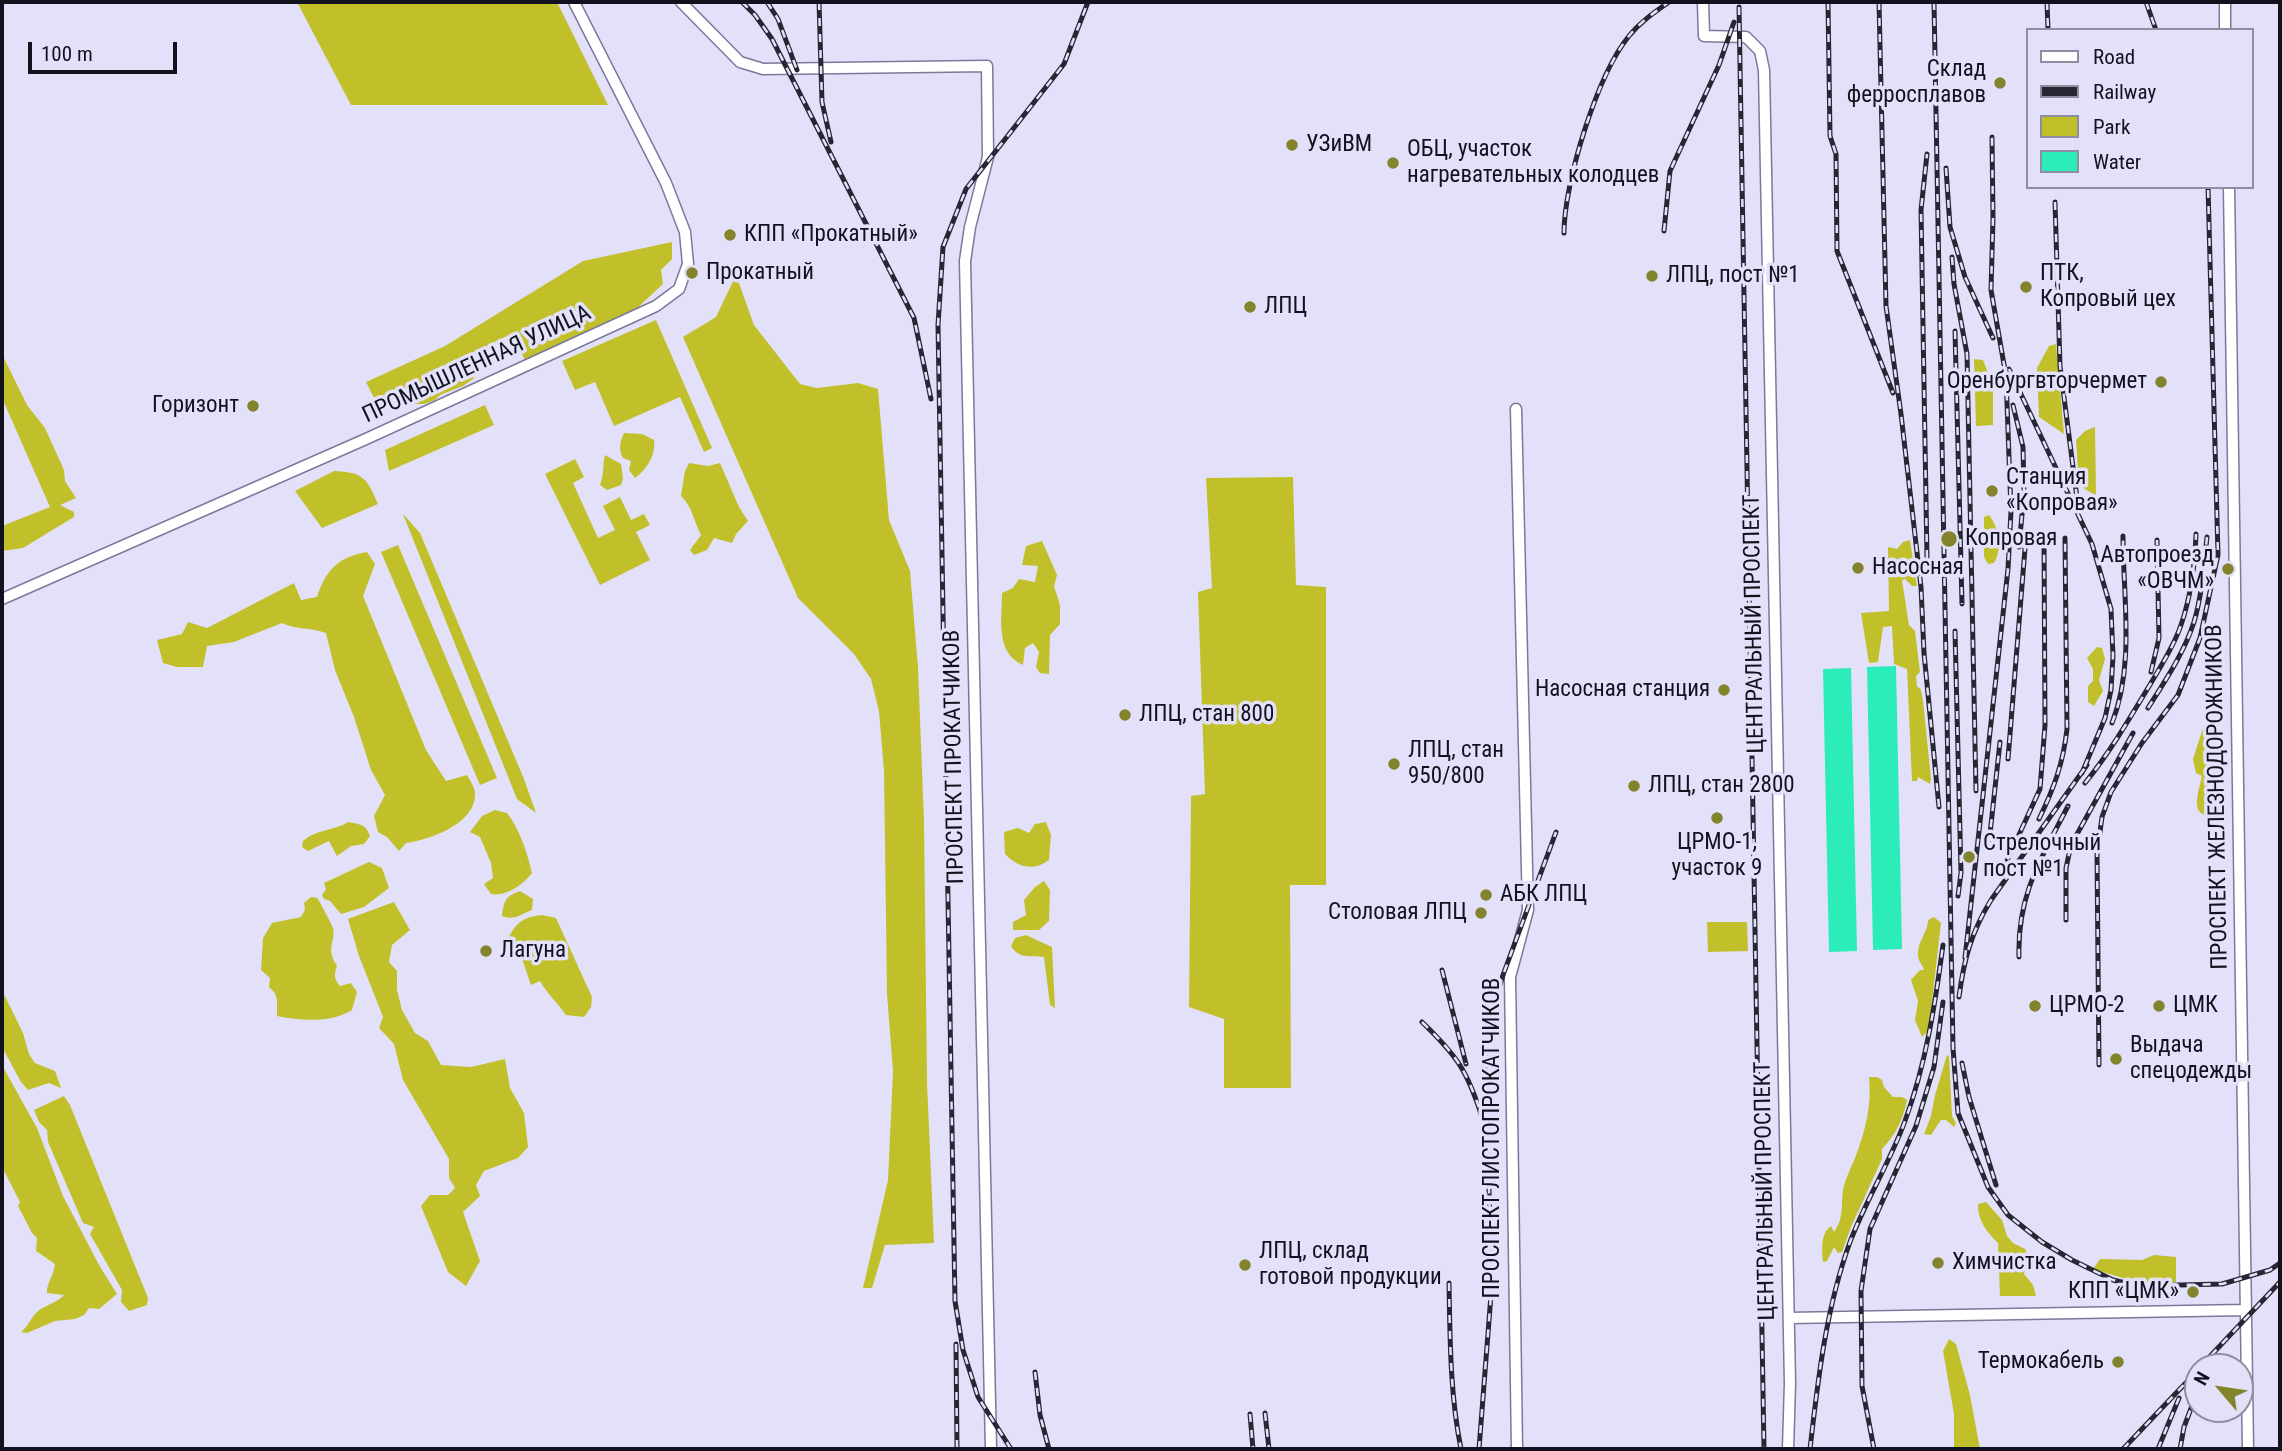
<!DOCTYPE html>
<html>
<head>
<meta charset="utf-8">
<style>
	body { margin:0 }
	#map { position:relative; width:2282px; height:1451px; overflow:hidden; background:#e3e1f9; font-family:"Roboto Condensed",sans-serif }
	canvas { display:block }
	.frame { position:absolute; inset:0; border:4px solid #12111e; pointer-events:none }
	.legend { position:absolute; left:2026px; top:28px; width:228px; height:161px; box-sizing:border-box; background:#e3e1f9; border:2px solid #8f8ea1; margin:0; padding:9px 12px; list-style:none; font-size:21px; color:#12111e }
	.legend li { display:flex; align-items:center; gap:14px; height:35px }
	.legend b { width:35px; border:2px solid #8f8ea1 }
	.north { position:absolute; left:2184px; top:1353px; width:70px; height:70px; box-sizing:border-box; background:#e3e1f9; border:2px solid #8f8ea1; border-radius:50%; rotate:299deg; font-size:19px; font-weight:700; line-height:28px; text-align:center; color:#12111e }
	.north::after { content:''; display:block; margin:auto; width:24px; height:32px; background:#83832c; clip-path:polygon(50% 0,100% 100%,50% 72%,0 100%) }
	.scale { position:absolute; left:28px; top:42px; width:149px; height:32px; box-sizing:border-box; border:4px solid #12111e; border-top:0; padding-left:9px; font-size:21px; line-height:24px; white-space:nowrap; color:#12111e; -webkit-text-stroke:5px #e3e1f9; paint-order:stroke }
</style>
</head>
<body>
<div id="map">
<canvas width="2282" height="1451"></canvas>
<div class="frame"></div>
<ul class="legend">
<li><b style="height:9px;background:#fff"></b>Road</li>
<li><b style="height:9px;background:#272634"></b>Railway</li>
<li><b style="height:19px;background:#c1c02b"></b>Park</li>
<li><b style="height:19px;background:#2cedba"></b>Water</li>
</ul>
<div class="north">N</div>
<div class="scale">100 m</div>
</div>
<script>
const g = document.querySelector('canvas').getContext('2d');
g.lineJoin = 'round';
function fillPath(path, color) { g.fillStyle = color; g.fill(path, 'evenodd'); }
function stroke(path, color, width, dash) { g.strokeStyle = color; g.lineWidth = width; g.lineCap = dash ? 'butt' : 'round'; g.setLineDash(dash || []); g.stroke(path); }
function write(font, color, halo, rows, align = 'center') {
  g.font = font + ' "Roboto Condensed",sans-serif'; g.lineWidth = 7; g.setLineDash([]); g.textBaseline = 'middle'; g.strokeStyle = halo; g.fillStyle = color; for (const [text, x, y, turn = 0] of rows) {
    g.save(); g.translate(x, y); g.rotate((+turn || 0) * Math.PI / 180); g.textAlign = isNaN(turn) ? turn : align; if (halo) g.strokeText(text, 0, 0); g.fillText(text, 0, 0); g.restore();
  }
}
fillPath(new Path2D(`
	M297 2H557L608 105H351Z
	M672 242V259L661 270 663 284 634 311 525 360 511 334 464 357 474 378 463 386 440 395 435 400 424 404H414L397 410 378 406 366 382 445 346 583 261Z
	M736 275 754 325 800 384 817 388 858 383 878 389 889 520 910 571 918 667 924 821 927 1082 934 1243 885 1245 872 1288H863L888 1180 893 1071 887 994 884 771 879 711 871 679 854 654 798 598 683 337 716 317Z
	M656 320 712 448 704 452 680 397 614 426 595 382 575 390 562 361Z
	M2056 344 2064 434 2039 417 2037 368 2049 346Z
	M2 354 27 405 45 428 64 470 65 481 76 498 60 505 74 512V517L23 548 2 551V526L50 507 2 398Z
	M1974 359 1983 360 1993 385V425L1976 426Z
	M485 405 494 425 389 471 385 450Z
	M2095 427 2096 496 2079 485 2076 440 2085 431Z
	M624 433 642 434 654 440C656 455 647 469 635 478L629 470 631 461 623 458C618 448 620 442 624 433Z
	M605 455 621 464 623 478 621 485 607 490 600 485C605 471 602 467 605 455Z
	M575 459 584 477 573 483 598 538 615 530 603 506 620 497 631 520 644 514 650 525 636 532 650 560 600 585 545 474Z
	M689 463 708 466 720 463 739 507 748 521 736 534 732 543 714 538 707 550 694 555 690 550 701 535C694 522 692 506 681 496L685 471Z
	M334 471C363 472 367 478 378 504L322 528 295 491Z
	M1293 477 1296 585 1326 587V885H1290L1291 1088H1224V1019L1189 1007 1191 796 1205 794 1198 592 1212 588 1206 478Z
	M403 514 420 533 524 779 536 813 517 799Z
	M1989 515C1999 528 2003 548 1994 563L1988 564 1984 557V517Z
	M1910 540 1917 586H1912L1905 579 1902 580 1909 625 1915 631 1920 672 1916 676 1917 686 1921 690 1923 701 1931 778 1930 784 1918 777 1917 781H1912L1907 669 1894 664 1892 626 1883 627 1878 662 1869 663 1861 613 1889 611 1888 547 1897 549 1903 542Z
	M1042 541 1057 575 1054 586 1060 605V624L1050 635 1049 674 1040 673 1036 667 1039 652 1033 643 1025 648 1023 665C995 653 1002 619 1002 593L1013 588 1019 579 1035 582 1038 566 1022 565 1026 546Z
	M398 545 497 778 480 785 381 552Z
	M367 552 375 564 363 596 426 750 446 781 467 775C471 782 476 789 475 796 474 824 429 840 406 843L399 851 387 837 378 832 374 816 385 795 371 770 354 717 335 670 326 633C310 627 297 630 282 623L234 642 207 646 203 667H177L163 663 157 640 182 634 188 622 207 628 294 583 301 600 317 597C326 570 338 557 367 552Z
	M2097 647 2102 648 2105 659 2099 680 2103 691 2094 706 2088 702V686L2093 681V669L2087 658Z
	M2204 725H2209L2215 730 2216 750 2224 755 2225 803 2216 814C2188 821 2198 793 2202 776L2196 773 2193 759Z
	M495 810 507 813C520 830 527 852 532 873 523 885 505 897 491 894L484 884 493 878 491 863 480 837 470 832 482 816Z
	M348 822C359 824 366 824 370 836L364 844 351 846 337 856 329 841 308 851 302 847 303 841C317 829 334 831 348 822Z
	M1046 822 1051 835 1049 860C1033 872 1017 867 1005 854L1004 832 1018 828 1029 833 1035 824Z
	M369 862 382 868 389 888 364 907 341 914 330 901 324 899 322 895 326 889 324 883Z
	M1044 881 1050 890 1049 921 1039 930H1013V922L1026 915 1024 900 1035 887Z
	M520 891 533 899 532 910C521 914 515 921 502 916 504 901 505 896 520 891Z
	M311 897C313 897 315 897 317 898 319 900 332 925 333 928 336 942 325 947 337 966 334 974 334 979 340 986L351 983 357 992 352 1010C332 1023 300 1021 277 1016V1000L275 993 269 987 270 978 261 970 263 938 272 923 301 917 305 910 304 903Z
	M394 902 410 930 392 945 389 962 397 971V990L402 1010 415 1033 428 1041 441 1065 471 1067 505 1059 510 1088 524 1113 528 1147 518 1158 484 1171 476 1185 480 1196 463 1212 480 1261 466 1286 448 1272 421 1206 430 1195H448L455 1188 449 1178V1159L403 1080 394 1044 379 1028 383 1017 359 956 348 919Z
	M542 915 556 918 592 997 591 1007 584 1017 566 1015C558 1003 547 994 540 981L531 985 520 953 509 937C517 921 525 917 542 915Z
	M1934 917 1941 923 1930 1018 1927 1032 1922 1037 1915 1020 1918 1001 1911 980 1920 970H1924C1923 966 1920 963 1919 960 1914 946 1928 933 1928 920Z
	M1707 922H1747L1748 951 1708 952Z
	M1026 935 1052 947 1055 1008 1050 1005 1044 957C1029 955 1020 960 1011 946L1015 938Z
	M2 990 23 1033 29 1054 35 1063 55 1071 61 1088 49 1083 28 1090 21 1082 2 1047Z
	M1947 1055 1949 1056 1952 1116 1956 1123 1954 1127 1946 1120H1941L1931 1135 1924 1134 1931 1116 1935 1095Z
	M2 1065 37 1128 63 1196 99 1265 117 1294 99 1309 89 1308 84 1315 75 1319 55 1321 27 1333 21 1332C28 1326 30 1320 35 1314 43 1305 56 1304 64 1295L47 1293C46 1284 54 1275 55 1264L36 1251 37 1238 32 1233 18 1206 20 1202 2 1167Z
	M1869 1077H1877L1882 1080 1884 1087 1893 1097H1902L1907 1100C1903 1120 1896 1134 1882 1149V1159L1851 1227 1842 1252 1838 1253 1834 1247 1827 1261 1823 1262C1822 1250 1820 1234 1831 1226L1834 1232C1844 1219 1841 1204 1843 1190 1845 1179 1851 1168 1855 1158 1865 1132 1872 1106 1869 1077Z
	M64 1096 70 1105 148 1298 147 1305 129 1311 121 1302 122 1290 90 1234 94 1227 83 1223 48 1142 47 1130 39 1122 34 1110Z
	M1986 1202 2002 1220 2007 1236 2013 1243 2025 1249 2028 1255 2024 1274 2033 1285 2036 1296H2000L1998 1243C1987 1233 1977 1219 1978 1204Z
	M2154 1255 2176 1257V1282L2139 1283 2093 1269 2100 1259 2142 1260Z
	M1949 1339 1956 1344 1970 1395 1980 1449H1954V1414L1943 1351Z`), '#c1c02b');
fillPath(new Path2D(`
	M1896 666 1902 949 1873 950 1867 667Z
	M1851 668 1857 951 1829 952 1823 669Z`), '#2cedba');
const minor = new Path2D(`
	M681 2 740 62 763 69 987 66 988 157 970 227 965 261 991 1449
	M1703 2 1704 36 1746 37 1760 51 1764 70 1790 1383 1788 1449
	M2225 2V30
	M2229 187 2248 1449
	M1516 409 1528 910 1510 977 1517 1449
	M2 599 366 439 656 306 679 289 688 264 685 232 666 183 574 2
	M1789 1318 2245 1310`);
stroke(minor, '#7b789c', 13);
stroke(minor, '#fff', 10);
const rail = new Path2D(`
	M742 2 755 15 772 39 914 318 931 399
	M767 2 778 19 797 70
	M819 2 822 102 831 142
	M1828 2 1830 136 1836 154 1837 251 1893 393
	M1879 2 1886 306 1901 414 1921 587 1924 653 1939 807
	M1934 2 1953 1048 1958 1113 1988 1187 2008 1215 2042 1242 2072 1260 2113 1280 2138 1286 2222 1284 2270 1270 2280 1263
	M2047 2 2048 30
	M2146 2 2156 30
	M1739 7 1764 1449
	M1946 168 1950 227 1965 277 1993 338
	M2055 202 2060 366 2077 498
	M1664 231 1670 171 1719 65 1734 22
	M1564 233C1564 183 1597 75 1629 36 1640 22 1655 12 1669 2
	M1952 257 1954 284 1967 354 1976 791
	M1955 331 1962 604
	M2009 369 2092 544 2111 609 2113 656 2111 690 2105 718 2082 773
	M2013 405 2023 447 2024 493 2019 547
	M1927 558 1921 210 1927 154
	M1955 631 1961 873 1958 896
	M2151 672 2159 638 2157 540
	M2148 708C2165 681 2184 653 2194 622 2202 595 2204 565 2207 537
	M2112 723C2135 665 2123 597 2123 536
	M2008 759 2026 536
	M2085 783C2110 752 2130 718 2151 683 2162 664 2174 646 2181 625 2191 596 2195 565 2196 534
	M2039 819C2054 788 2063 764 2067 729L2065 538
	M1989 843 2000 742
	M2001 874 2040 789 2045 725 2044 538
	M2066 920V868L2071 845 2133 733
	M2019 957C2017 895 2041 859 2068 806
	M1965 958 2008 569 2011 511 2006 376 1991 290 1993 218 1992 137
	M1442 970 1466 1064
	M1959 997C1964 959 1971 933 1991 900L2087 765
	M1422 1022C1457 1056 1467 1070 1482 1117
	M1962 1063 1969 1097 1996 1185
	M2099 1065 2097 855 2102 817 2111 792 2142 743 2178 695 2200 638 2218 555 2208 187
	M1449 1283C1450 1338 1450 1395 1461 1449
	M956 1344 957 1449
	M2200 1367 2280 1282
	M1035 1372 1040 1415 1049 1449
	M1265 1413 1269 1449
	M1250 1414 1253 1449
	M1011 1449 978 1397 963 1350 955 1301 938 325 943 247 966 189 1064 64 1088 2
	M1479 1449 1492 1282 1485 1067 1490 1019 1503 975 1556 832
	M1810 1449C1818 1379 1826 1308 1850 1242 1866 1200 1890 1162 1905 1121 1926 1064 1935 1005 1943 945
	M1874 1449 1862 1386 1861 1291 1870 1229 1916 1126 1934 1067 1943 1002
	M2123 1449 2198 1370
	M2158 1449 2179 1398
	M2180 1449 2184 1427 2198 1390`);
stroke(rail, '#272634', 5);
stroke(rail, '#e3e1f9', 2.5, [8]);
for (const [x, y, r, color] of [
	[2000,83,7,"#83832c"],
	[1292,145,7,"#83832c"],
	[1393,163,7,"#83832c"],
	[730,235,7,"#83832c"],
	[692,273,7,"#83832c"],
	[1652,276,7,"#83832c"],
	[2026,287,7,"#83832c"],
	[1250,307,7,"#83832c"],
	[2161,382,7,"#83832c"],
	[253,406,7,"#83832c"],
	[1992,491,7,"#83832c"],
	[1949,539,9,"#83832c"],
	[1858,568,7,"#83832c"],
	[2228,569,7,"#83832c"],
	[1724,690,7,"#83832c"],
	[1125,715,7,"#83832c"],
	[1394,764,7,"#83832c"],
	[1634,786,7,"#83832c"],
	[1717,818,7,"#83832c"],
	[1969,857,7,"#83832c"],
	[1486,895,7,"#83832c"],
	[1481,913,7,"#83832c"],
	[486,951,7,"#83832c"],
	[2035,1006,7,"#83832c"],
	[2159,1006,7,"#83832c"],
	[2116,1059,7,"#83832c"],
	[1938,1263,7,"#83832c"],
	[1245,1265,7,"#83832c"],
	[2193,1292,7,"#83832c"],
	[2118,1362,7,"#83832c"]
]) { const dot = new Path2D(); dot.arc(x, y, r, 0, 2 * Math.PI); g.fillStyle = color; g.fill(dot); stroke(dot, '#e3e1f9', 2.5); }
write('23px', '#12111e', '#e3e1f9', [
	["Склад",1986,70,"right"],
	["ферросплавов",1986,96,"right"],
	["УЗиВМ",1306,145],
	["ОБЦ, участок",1407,150],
	["нагревательных колодцев",1407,176],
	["КПП «Прокатный»",744,235],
	["Прокатный",706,273],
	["ПТК,",2040,274],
	["Копровый цех",2040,300],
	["ЛПЦ, пост №1",1666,276],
	["ЛПЦ",1264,307],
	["Оренбургвторчермет",2147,382,"right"],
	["Горизонт",239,406,"right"],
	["Станция",2006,478],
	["«Копровая»",2006,504],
	["Копровая",1965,539],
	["Автопроезд",2214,556,"right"],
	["«ОВЧМ»",2214,582,"right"],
	["Насосная",1872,568],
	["Насосная станция",1710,690,"right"],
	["ЛПЦ, стан 800",1139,715],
	["ЛПЦ, стан",1408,751],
	["950/800",1408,777],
	["ЛПЦ, стан 2800",1648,786],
	["ЦРМО-1,",1717,843,"center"],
	["участок 9",1717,869,"center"],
	["Стрелочный",1983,844],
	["пост №1",1983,870],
	["АБК ЛПЦ",1500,895],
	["Столовая ЛПЦ",1467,913,"right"],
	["Лагуна",500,951],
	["ЦРМО-2",2049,1006],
	["ЦМК",2173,1006],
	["Выдача",2130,1046],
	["спецодежды",2130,1072],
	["ЛПЦ, склад",1259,1252],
	["готовой продукции",1259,1278],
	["Химчистка",1952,1263],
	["КПП «ЦМК»",2179,1292,"right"],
	["Термокабель",2104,1362,"right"]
], 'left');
write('23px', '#12111e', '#e3e1f9', [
	["ПРОМЫШЛЕННАЯ УЛИЦА",477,365,-25],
	["ЦЕНТРАЛЬНЫЙ ПРОСПЕКТ",1755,624,-91],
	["ПРОСПЕКТ ПРОКАТЧИКОВ",955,757,-91],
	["ПРОСПЕКТ ЖЕЛЕЗНОДОРОЖНИКОВ",2218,797,-91],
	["ПРОСПЕКТ ЛИСТОПРОКАТЧИКОВ",1493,1138,-90],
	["ЦЕНТРАЛЬНЫЙ ПРОСПЕКТ",1766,1191,-91]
]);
</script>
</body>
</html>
